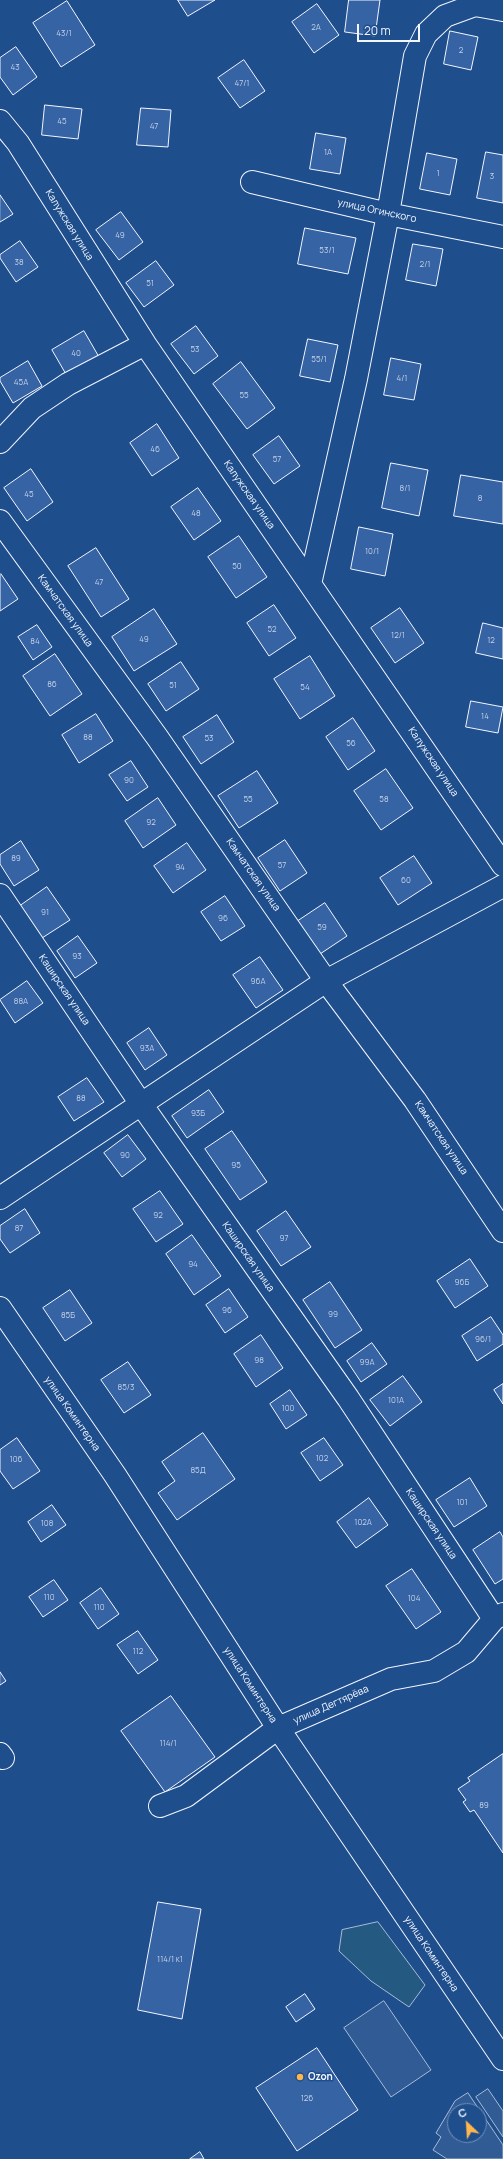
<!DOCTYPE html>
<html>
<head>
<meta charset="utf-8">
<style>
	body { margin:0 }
	#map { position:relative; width:503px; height:2159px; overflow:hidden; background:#1f4e8c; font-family:Manrope,sans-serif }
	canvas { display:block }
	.north { position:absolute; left:447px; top:2103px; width:40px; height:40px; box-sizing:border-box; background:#1f4e8c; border:1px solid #7391ba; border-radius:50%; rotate:335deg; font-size:11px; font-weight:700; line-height:16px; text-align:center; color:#f2f6ff }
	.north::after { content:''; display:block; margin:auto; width:14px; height:18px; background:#ffb74d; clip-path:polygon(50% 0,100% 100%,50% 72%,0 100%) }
	.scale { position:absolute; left:357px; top:24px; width:63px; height:18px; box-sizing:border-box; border:2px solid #f2f6ff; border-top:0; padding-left:5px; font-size:12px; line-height:14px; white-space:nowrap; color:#f2f6ff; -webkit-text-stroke:3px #1f4e8c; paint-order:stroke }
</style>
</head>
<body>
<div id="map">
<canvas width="503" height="2159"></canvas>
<div class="north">С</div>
<div class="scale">20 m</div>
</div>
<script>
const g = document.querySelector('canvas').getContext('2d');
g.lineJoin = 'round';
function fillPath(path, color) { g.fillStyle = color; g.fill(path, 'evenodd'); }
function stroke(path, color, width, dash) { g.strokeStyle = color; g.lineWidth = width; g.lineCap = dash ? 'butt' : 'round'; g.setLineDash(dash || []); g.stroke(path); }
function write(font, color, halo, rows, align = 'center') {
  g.font = font + ' Manrope,sans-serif'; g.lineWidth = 3; g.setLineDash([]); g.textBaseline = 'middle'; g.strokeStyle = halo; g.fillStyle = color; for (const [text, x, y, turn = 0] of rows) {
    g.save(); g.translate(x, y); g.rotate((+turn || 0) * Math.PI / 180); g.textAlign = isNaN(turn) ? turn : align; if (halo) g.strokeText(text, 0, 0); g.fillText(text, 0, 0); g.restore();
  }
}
const green = new Path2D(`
	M378 1922 425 1985 409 2007 371 1981 339 1951 342 1930Z`);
fillPath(green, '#245a82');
stroke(green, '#a8bbd7', 1);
const parking = new Path2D(`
	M384 2001 431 2070 391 2097 344 2028Z
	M488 2089 503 2111V2137L476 2097Z
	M468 2093 503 2145V2159H447L433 2150 441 2137 436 2133 455 2101ZM455 2111H479V2135H455Z`);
fillPath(parking, '#305b95');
stroke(parking, '#a8bbd7', 1);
const building = new Path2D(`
	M178 0H215L188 16Z
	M349 0H380L375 36 345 32Z
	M67 1 95 45 61 67 33 23Z
	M317 4 339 35 314 53 292 22Z
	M450 31 478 37 471 70 444 64Z
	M16 47 37 77 13 95 0 77V58Z
	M244 60 265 91 240 108 218 78Z
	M45 105 82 109 78 139 42 135Z
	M141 108 171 110 168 147 137 145Z
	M316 133 346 138 340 174 310 169Z
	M486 152 503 155V203L477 198Z
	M427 153 457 159 450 195 420 189Z
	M0 195 13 214 0 222Z
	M121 212 143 242 119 260 96 230Z
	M305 228 356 238 348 274 298 264Z
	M20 241 38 267 16 282 0 258V255Z
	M413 244 443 249 436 286 406 280Z
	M156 261 174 285 144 307 126 283Z
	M196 326 218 356 194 374 171 344Z
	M84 331 99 357 67 376 52 350Z
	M308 339 338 345 330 382 300 376Z
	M391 358 421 364 414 400 384 395Z
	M28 361 42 386 13 403 0 381V378Z
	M241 362 275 408 247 429 213 384Z
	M157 424 179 458 152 476 130 443Z
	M279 436 300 466 274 484 253 455Z
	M391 463 428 470 419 516 382 508Z
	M31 469 53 502 27 521 4 488Z
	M461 475 503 482V524L454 516Z
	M198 488 221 521 194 540 171 507Z
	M359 527 393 534 385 576 351 569Z
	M239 536 267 577 236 598 208 557Z
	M96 548 129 599 101 617 68 566Z
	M1 574 18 599 0 611V575Z
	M274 605 296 638 269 656 247 623Z
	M400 608 424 643 395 663 371 628Z
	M154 609 177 644 134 671 112 637Z
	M483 623 503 628V659L476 653Z
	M37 625 52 647 33 660 18 637Z
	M55 654 82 694 50 716 23 676Z
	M310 656 335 696 300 719 274 679Z
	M181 662 199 689 166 711 148 684Z
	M471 701 503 707 498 733 466 727Z
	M96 714 113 741 79 763 62 735Z
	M217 715 234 742 201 764 183 737Z
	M353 718 375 751 348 770 326 737Z
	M131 761 148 787 127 801 109 775Z
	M386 769 413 808 381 830 354 791Z
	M257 771 278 803 239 828 218 796Z
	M158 798 176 825 143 848 125 821Z
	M285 840 307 873 280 891 258 858Z
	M21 841 39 870 14 886 0 864V855Z
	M187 843 206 870 173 893 154 866Z
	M414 856 432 883 398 905 380 878Z
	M47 887 70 920 42 938 20 906Z
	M225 896 245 926 221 941 201 912Z
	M325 903 347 936 320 954 298 921Z
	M78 936 97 963 75 978 57 951Z
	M260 957 283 990 256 1008 233 975Z
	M27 981 43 1003 15 1023 0 1000Z
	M149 1028 167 1055 145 1070 127 1043Z
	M87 1078 104 1102 74 1121 58 1097Z
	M209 1090 224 1112 187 1138 172 1116Z
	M232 1131 267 1182 240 1200 205 1149Z
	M128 1135 146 1159 122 1177 104 1153Z
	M160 1191 183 1224 156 1242 133 1209Z
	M25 1209 40 1233 10 1253 0 1239V1226Z
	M286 1211 311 1247 281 1266 257 1231Z
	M192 1235 221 1276 194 1295 166 1254Z
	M470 1259 488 1286 455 1308 437 1281Z
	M330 1282 362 1330 335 1348 303 1300Z
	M229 1289 248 1317 225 1333 206 1305Z
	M70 1290 92 1323 65 1341 43 1308Z
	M491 1317 503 1335V1344L477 1361 462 1336Z
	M261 1335 283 1368 256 1387 234 1354Z
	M372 1343 387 1364 361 1382 347 1361Z
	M128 1362 151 1395 124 1413 101 1380Z
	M403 1376 422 1402 390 1426 370 1400Z
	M503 1384V1404L494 1390Z
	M290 1390 307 1415 286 1429 270 1404Z
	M203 1433 235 1479 177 1520 158 1493 175 1481 162 1462Z
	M17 1438 40 1471 13 1489 0 1471V1450Z
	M324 1438 343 1465 320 1481 301 1453Z
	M470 1478 487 1506 454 1527 436 1500Z
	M369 1498 388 1525 356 1548 337 1522Z
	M52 1505 66 1525 41 1542 28 1522Z
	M500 1532 503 1537V1579L495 1584 473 1550Z
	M412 1569 441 1612 416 1629 386 1586Z
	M54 1580 68 1600 43 1617 29 1597Z
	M101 1588 119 1614 98 1629 80 1603Z
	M138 1631 158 1660 138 1674 117 1645Z
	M0 1672 6 1681 0 1685Z
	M171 1696 215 1757 165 1792 121 1731Z
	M503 1754V1853L474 1810 470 1812 463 1802 466 1800 458 1789 470 1781 468 1778Z
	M158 1902 201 1909 182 2019 138 2010Z
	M305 1994 315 2009 296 2022 286 2007Z
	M317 2048 358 2110 297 2151 256 2088Z
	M200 2152 204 2159H190Z`);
fillPath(building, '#3563a3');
stroke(building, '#f2f6ff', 1);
const minor = new Path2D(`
	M0 121 18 143 145 344 503 865
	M252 182 388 214 503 237
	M0 442 32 408 68 384 145 344
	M0 521 157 737 326 981 415 1100 503 1231
	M310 584 356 379 388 214 415 56 426 34 445 16 475 5 503 10
	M0 895 141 1104 348 1398 494 1619
	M0 1198 326 981 503 886
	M0 1308 115 1475 278 1728 503 2059
	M0 1754 3 1758
	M160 1806 186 1796 278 1728 391 1679 434 1671 466 1652 494 1619 503 1614`);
stroke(minor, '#f2f6ff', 24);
stroke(minor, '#1f4e8c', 22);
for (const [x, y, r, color] of [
	[300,2077,4,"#ffb74d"]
]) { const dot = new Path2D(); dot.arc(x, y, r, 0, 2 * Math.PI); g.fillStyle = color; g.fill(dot); stroke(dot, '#1f4e8c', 1.5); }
write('8px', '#c3d1e8', null, [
	["2А",316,28],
	["43/1",64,34],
	["2",461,51],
	["43",15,68],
	["47/1",242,84],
	["45",62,122],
	["47",154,127],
	["1А",328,153],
	["1",438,174],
	["3",492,177],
	["49",120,236],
	["53/1",327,251],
	["38",19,263],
	["2/1",425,265],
	["51",150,284],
	["53",195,350],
	["40",76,354],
	["55/1",319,360],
	["4/1",402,379],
	["45А",21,383],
	["55",244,396],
	["46",155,450],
	["57",277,460],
	["8/1",405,489],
	["45",29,495],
	["8",480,499],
	["48",196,514],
	["10/1",372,552],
	["50",237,567],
	["47",99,583],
	["52",272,630],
	["12/1",398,636],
	["49",144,640],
	["12",491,641],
	["84",35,642],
	["86",52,685],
	["51",173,686],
	["54",305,688],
	["14",485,717],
	["88",88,738],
	["53",209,739],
	["56",351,744],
	["90",129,781],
	["55",248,800],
	["58",384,800],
	["92",151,823],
	["89",16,859],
	["57",282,866],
	["94",180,868],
	["60",406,881],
	["91",45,913],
	["96",223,919],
	["59",322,928],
	["93",77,957],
	["96А",258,982],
	["88А",21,1002],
	["93А",147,1049],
	["88",81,1099],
	["93Б",198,1114],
	["90",125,1156],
	["95",236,1166],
	["92",158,1216],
	["87",19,1229],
	["97",284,1239],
	["94",193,1265],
	["96Б",462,1283],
	["96",227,1311],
	["99",333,1315],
	["85Б",68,1316],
	["96/1",483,1340],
	["98",259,1361],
	["99А",367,1363],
	["85/3",126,1388],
	["101А",396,1401],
	["100",288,1409],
	["102",322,1459],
	["106",16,1460],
	["85Д",198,1471],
	["101",462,1503],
	["102А",363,1523],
	["108",47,1524],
	["110",49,1598],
	["104",414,1599],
	["110",99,1608],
	["112",138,1652],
	["114/1",168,1744],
	["89",484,1806],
	["114/1 к1",170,1960],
	["126",307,2099]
]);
write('10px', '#f2f6ff', '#1f4e8c', [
	["улица Огинского",377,211,12],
	["Калужская улица",69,225,58],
	["Калужская улица",249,495,55],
	["Камчатская улица",65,611,54],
	["Калужская улица",433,762,56],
	["Камчатская улица",253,875,55],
	["Каширская улица",64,990,56],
	["Камчатская улица",441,1138,56],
	["Каширская улица",248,1257,55],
	["улица Коминтерна",72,1414,55],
	["Каширская улица",431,1524,56],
	["улица Коминтерна",250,1685,57],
	["улица Дегтярёва",331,1705,-24],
	["улица Коминтерна",431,1954,56]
]);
write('bold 10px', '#f2f6ff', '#1f4e8c', [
	["Ozon",308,2077]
], 'left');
</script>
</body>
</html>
